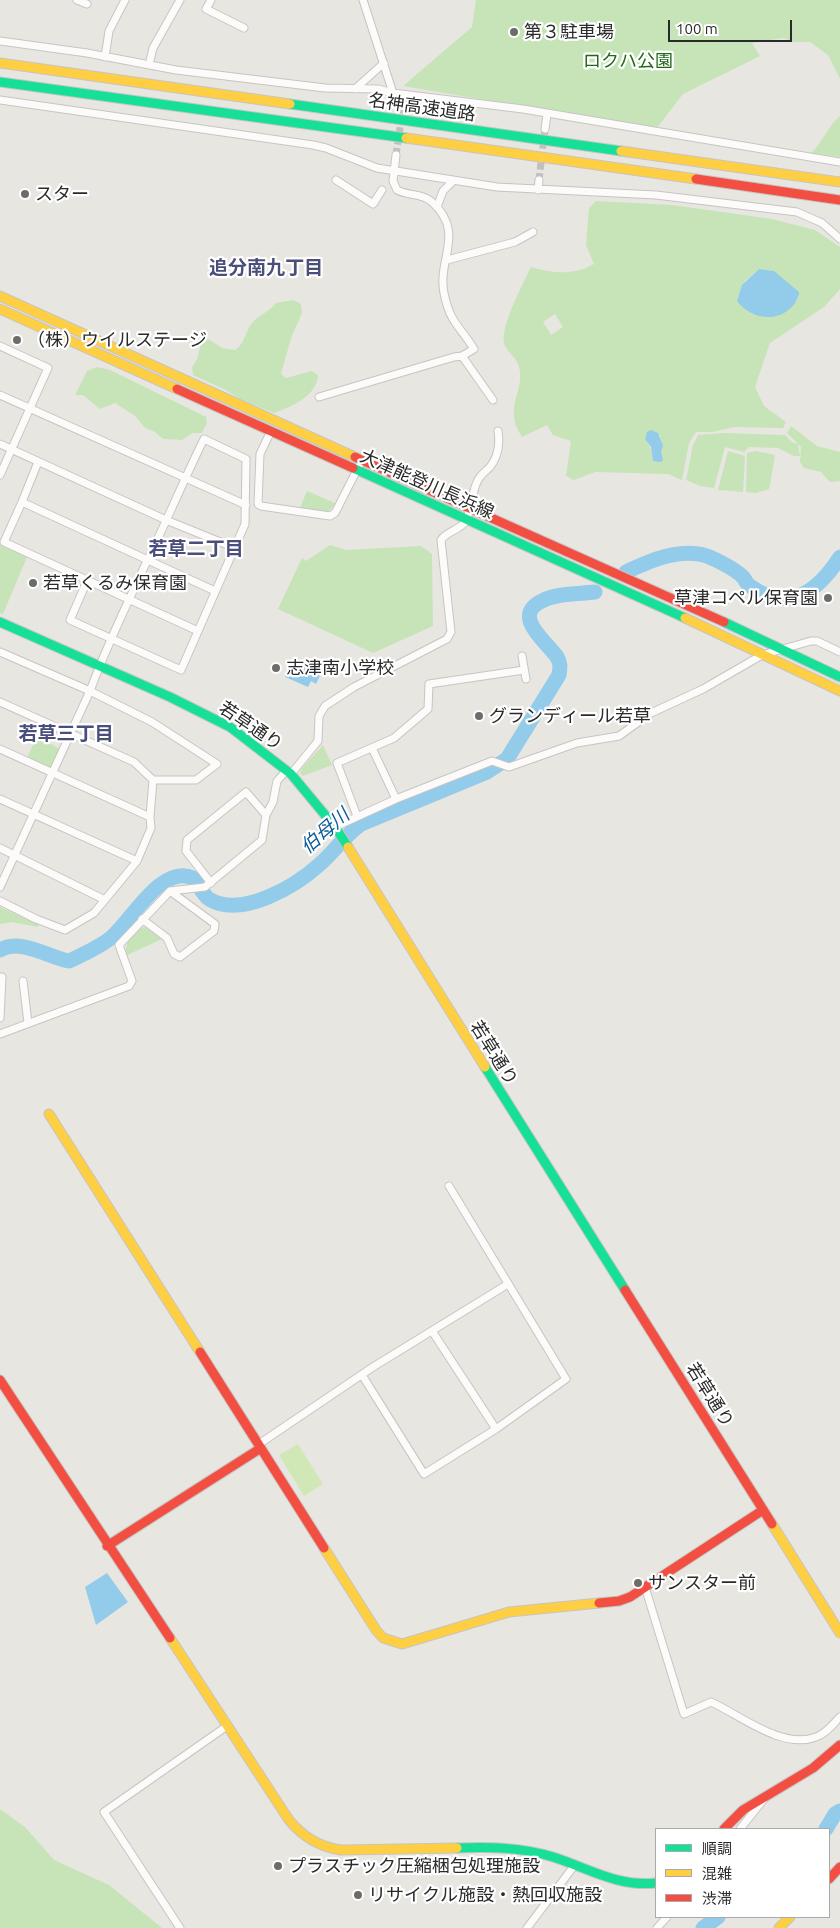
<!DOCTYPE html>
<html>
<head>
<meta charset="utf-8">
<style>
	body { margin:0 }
	#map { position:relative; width:840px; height:1928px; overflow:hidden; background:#e8e6e0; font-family:Ubuntu,"Noto Sans JP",sans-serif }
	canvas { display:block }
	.legend { position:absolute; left:655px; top:1828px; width:175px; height:90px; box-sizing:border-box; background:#fff; border:1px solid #aaa; margin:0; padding:6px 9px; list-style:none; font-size:15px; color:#2a2a2a }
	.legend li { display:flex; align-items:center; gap:10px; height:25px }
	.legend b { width:25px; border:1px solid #aaa }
	.scale { position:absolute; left:668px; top:20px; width:124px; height:22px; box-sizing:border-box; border:2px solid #2a2a2a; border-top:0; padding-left:6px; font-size:15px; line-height:18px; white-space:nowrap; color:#2a2a2a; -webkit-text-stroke:4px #fff; paint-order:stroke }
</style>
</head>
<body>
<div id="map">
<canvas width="840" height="1928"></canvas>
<ul class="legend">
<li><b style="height:6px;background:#16e098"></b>順調</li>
<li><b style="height:6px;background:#ffcf43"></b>混雑</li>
<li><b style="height:6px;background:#f24e42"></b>渋滞</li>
</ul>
<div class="scale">100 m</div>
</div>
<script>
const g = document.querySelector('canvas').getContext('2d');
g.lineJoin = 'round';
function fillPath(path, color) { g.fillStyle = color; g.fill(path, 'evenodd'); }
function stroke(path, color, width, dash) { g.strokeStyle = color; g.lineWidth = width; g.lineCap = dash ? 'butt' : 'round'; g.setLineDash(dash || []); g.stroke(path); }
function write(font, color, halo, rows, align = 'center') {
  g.font = font + ' Ubuntu,"Noto Sans JP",sans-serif'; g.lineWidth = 4.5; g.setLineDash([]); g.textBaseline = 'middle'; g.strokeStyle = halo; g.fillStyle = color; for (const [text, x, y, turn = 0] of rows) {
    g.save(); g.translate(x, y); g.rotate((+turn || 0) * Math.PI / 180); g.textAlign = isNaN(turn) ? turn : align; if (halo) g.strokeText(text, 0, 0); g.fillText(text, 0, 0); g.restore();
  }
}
fillPath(new Path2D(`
	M476 0H840V79L828 55 810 42H794L783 38 752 43 760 56 683 94 656 129 403 86 472 27Z
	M840 116V157L811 153C823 142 827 127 840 116Z
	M596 201 672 205 772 219 815 230 840 247V289L824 307 770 343 755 387 764 406 786 422 783 428 735 427 712 432H696L689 443 682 480 668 474 595 472 574 480 566 476 571 441 553 435 547 425 522 437C501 406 528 389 518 364 513 352 501 350 504 334 507 314 522 286 531 267 552 274 575 275 594 264L586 245 589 208ZM759 269 774 271 799 297C785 317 775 316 752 314L737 301 745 281ZM555 314 563 327 551 335 543 322ZM660 435C660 449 666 450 653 461L652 452 645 436Z
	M293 300 301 304 302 313 291 338 281 374 286 378 312 371 318 375C317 396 291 407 274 413L240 399 224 389 193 375 192 367 197 359 202 340 208 339 222 348 235 350C246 343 245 330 254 321 261 314 270 311 276 303Z
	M97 367 110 370 206 417 207 423 202 433H192L182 440 163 439 155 432 145 428 135 416 115 403 100 409 83 395H75L87 371Z
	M791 426 817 446 840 452V481L830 482 821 472 804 468 800 462 801 447 787 433Z
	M724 433 785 435 793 443 798 444 800 456H794L778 448 749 447 744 452 725 447 714 488 700 486 686 480 693 445 698 435Z
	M728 451 745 456 743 492 718 490Z
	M756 451 775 455 770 484 769 489 756 493 746 492 747 453Z
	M307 491 335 503C328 518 314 512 299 510Z
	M0 545 27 557 3 614 0 613Z
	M330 545 346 550 421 546 432 554 433 626 373 653 278 609 302 558 306 561Z
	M37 737 62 750 51 772 26 760Z
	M323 745 332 765 303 776 300 773 302 768Z
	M0 907 38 924V927L11 922 0 924Z
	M146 927 162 939 127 955C123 943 132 936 139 928Z
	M0 1809 25 1827 54 1860 109 1885 162 1928H0Z`), '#c6e4b8');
fillPath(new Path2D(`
	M298 1444 323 1484 304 1496 279 1455Z`), '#d0e8b6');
fillPath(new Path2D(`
	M759 269 774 271 799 292C799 297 797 299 795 303 780 324 751 320 737 301L742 285Z
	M651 430 658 433 663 446 661 452 663 460 661 462 653 461 651 447 645 439 647 432Z
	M294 657 323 669 316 684 311 681 308 687 285 677Z
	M107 1573 128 1602 96 1625 85 1587Z`), '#93cbea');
stroke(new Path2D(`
	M626 572C649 561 680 547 707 556 717 560 735 569 743 577 746 580 746 584 750 586 789 614 818 591 840 557
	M0 950C21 938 48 957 69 961 83 954 101 947 113 936 133 918 162 864 193 878 199 884 202 894 209 899 241 919 296 886 320 864 335 851 345 835 361 824L487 772 507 759 559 675C560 668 561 663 557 657 548 643 510 616 542 601 556 593 579 594 595 592
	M826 1829 835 1814 840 1811
	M703 1928 718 1917`), '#93cbea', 15);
stroke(new Path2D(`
	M396 155 405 95
	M539 180 545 129`), '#c2c0bc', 7, [7, 3.5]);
const street = new Path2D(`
	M77 0 87 4
	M211 0 206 9 244 28
	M363 0 393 93 523 109 840 162
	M0 41 87 53 176 70 325 88 378 89 393 93
	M105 57 109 31 125 0
	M149 65 153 48 180 0
	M355 89 384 63
	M0 100 313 145 326 148 377 168 497 187 656 195 797 212 822 223 840 239
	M545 129 547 114
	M336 180 373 204 382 190
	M538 190 539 180
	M437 207 443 191 453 181
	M447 260 515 242 533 232
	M0 346 48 368 0 475
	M462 356 493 400
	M0 395 246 505
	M319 397 454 357 462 356 474 349C459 325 450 323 444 293 437 259 466 233 432 202 422 193 408 196 397 190L393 181 396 155
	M271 431 260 454 258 504 261 506 330 516 335 513 359 466
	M0 444 166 520 235 548
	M38 462 22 502 4 542 198 631
	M22 502 215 591
	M0 652 90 691 152 722 217 764 196 780H153L134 762 0 702
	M522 656 526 679
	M372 748 396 799
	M0 749 150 817
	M291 774 318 741 319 716 325 706 354 687 447 639 451 632 441 540C447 531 458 531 465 522 470 516 472 492 477 482 479 476 485 472 490 467 498 457 500 444 498 431
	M0 799 137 861
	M357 816 337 763 394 738 428 709 429 684 524 670
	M335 827 396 799 492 761 509 767 577 743 619 736 651 713 703 689 762 655 811 641H817L840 652
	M0 848 105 900
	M211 883 186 851 187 840 246 792 266 815
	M0 887 90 691C106 647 127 604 147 561 167 521 184 479 204 439L246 459 245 524 181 670 70 620 87 581
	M0 901 36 919 65 930 94 913 137 861 151 828 150 817 153 780
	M142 919 167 938 174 954 180 957 214 931 215 924 170 891
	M0 977H2L0 1018
	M23 981 28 1023
	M0 1034 129 986 132 981 119 945 170 891 205 887 262 840 266 815 273 802 277 781 287 770
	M432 1331 496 1429
	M362 1375 424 1474 496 1429 566 1379 449 1186
	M259 1444 373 1367 508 1284
	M645 1587 684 1714 711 1702C740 1715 782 1750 816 1737 826 1734 833 1724 840 1717
	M740 1829 764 1799
	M180 1928 104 1812 227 1726
	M527 1928 574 1866
	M657 1928 667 1917`);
const fast = new Path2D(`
	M0 82 406 138
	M290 104 621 151
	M353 468 685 618
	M0 622 170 697 230 727 291 774 335 827 348 847
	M724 622 840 677
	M485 1067 625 1290
	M457 1848C489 1847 522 1847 553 1857 588 1868 617 1887 656 1883`);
const slow = new Path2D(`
	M0 63 290 104
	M406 138 696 179
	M621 151 840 182
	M0 296 355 457
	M0 309 177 389
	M685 618 840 691
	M348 847 485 1067
	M49 1114 200 1352
	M772 1524 840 1633
	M324 1548 376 1630 383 1638 402 1644 509 1612 599 1603
	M170 1638 289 1820C303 1837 319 1847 341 1850L457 1848
	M779 1928 790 1917`);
const jam = new Path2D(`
	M696 179 840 200
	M177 389 353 468
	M355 457 724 622
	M625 1290 772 1524
	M200 1352 324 1548
	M0 1380 170 1638
	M107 1546 261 1448
	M599 1603 619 1601 630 1597 763 1510
	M724 1829 743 1810 813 1768 840 1745
	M829 1879 840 1867`);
stroke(street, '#c6c5c5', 9);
stroke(fast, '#c6c5c5', 11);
stroke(slow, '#c6c5c5', 11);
stroke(jam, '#c6c5c5', 11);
stroke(street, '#fcfbfa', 7);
stroke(fast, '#16e098', 9);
stroke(slow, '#ffcf43', 9);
stroke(jam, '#f24e42', 9);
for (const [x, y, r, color] of [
	[514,32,5,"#6c6c6a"],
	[25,194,5,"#6c6c6a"],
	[17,340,5,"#6c6c6a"],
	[33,583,5,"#6c6c6a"],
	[828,598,5,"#6c6c6a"],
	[276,668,5,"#6c6c6a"],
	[479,716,5,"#6c6c6a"],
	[638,1583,5,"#6c6c6a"],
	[278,1866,5,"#6c6c6a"],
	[358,1895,5,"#6c6c6a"]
]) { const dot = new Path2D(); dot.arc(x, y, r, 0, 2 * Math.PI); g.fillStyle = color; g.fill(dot); stroke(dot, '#fff', 2); }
write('18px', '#2a2a2a', '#fff', [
	["第３駐車場",524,32],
	["スター",35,194],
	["（株）ウイルステージ",27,340],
	["若草くるみ保育園",43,583],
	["草津コペル保育園",818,598,"right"],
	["志津南小学校",286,668],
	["グランディール若草",489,716],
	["サンスター前",648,1583],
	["プラスチック圧縮梱包処理施設",288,1866],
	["リサイクル施設・熱回収施設",368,1895]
], 'left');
write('18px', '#22681a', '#fff', [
	["ロクハ公園",628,61]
]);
write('18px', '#2a2a2a', '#fff', [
	["名神高速道路",422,107,8],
	["大津能登川長浜線",427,484,24],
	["若草通り",251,726,34],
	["若草通り",494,1053,58],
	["若草通り",710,1395,58]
]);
write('bold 19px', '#4a4e7b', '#fff', [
	["追分南九丁目",266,268],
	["若草二丁目",196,549],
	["若草三丁目",66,734]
]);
write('italic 19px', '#0d5c9b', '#fff', [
	["伯母川",325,831,-41]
]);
</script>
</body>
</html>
